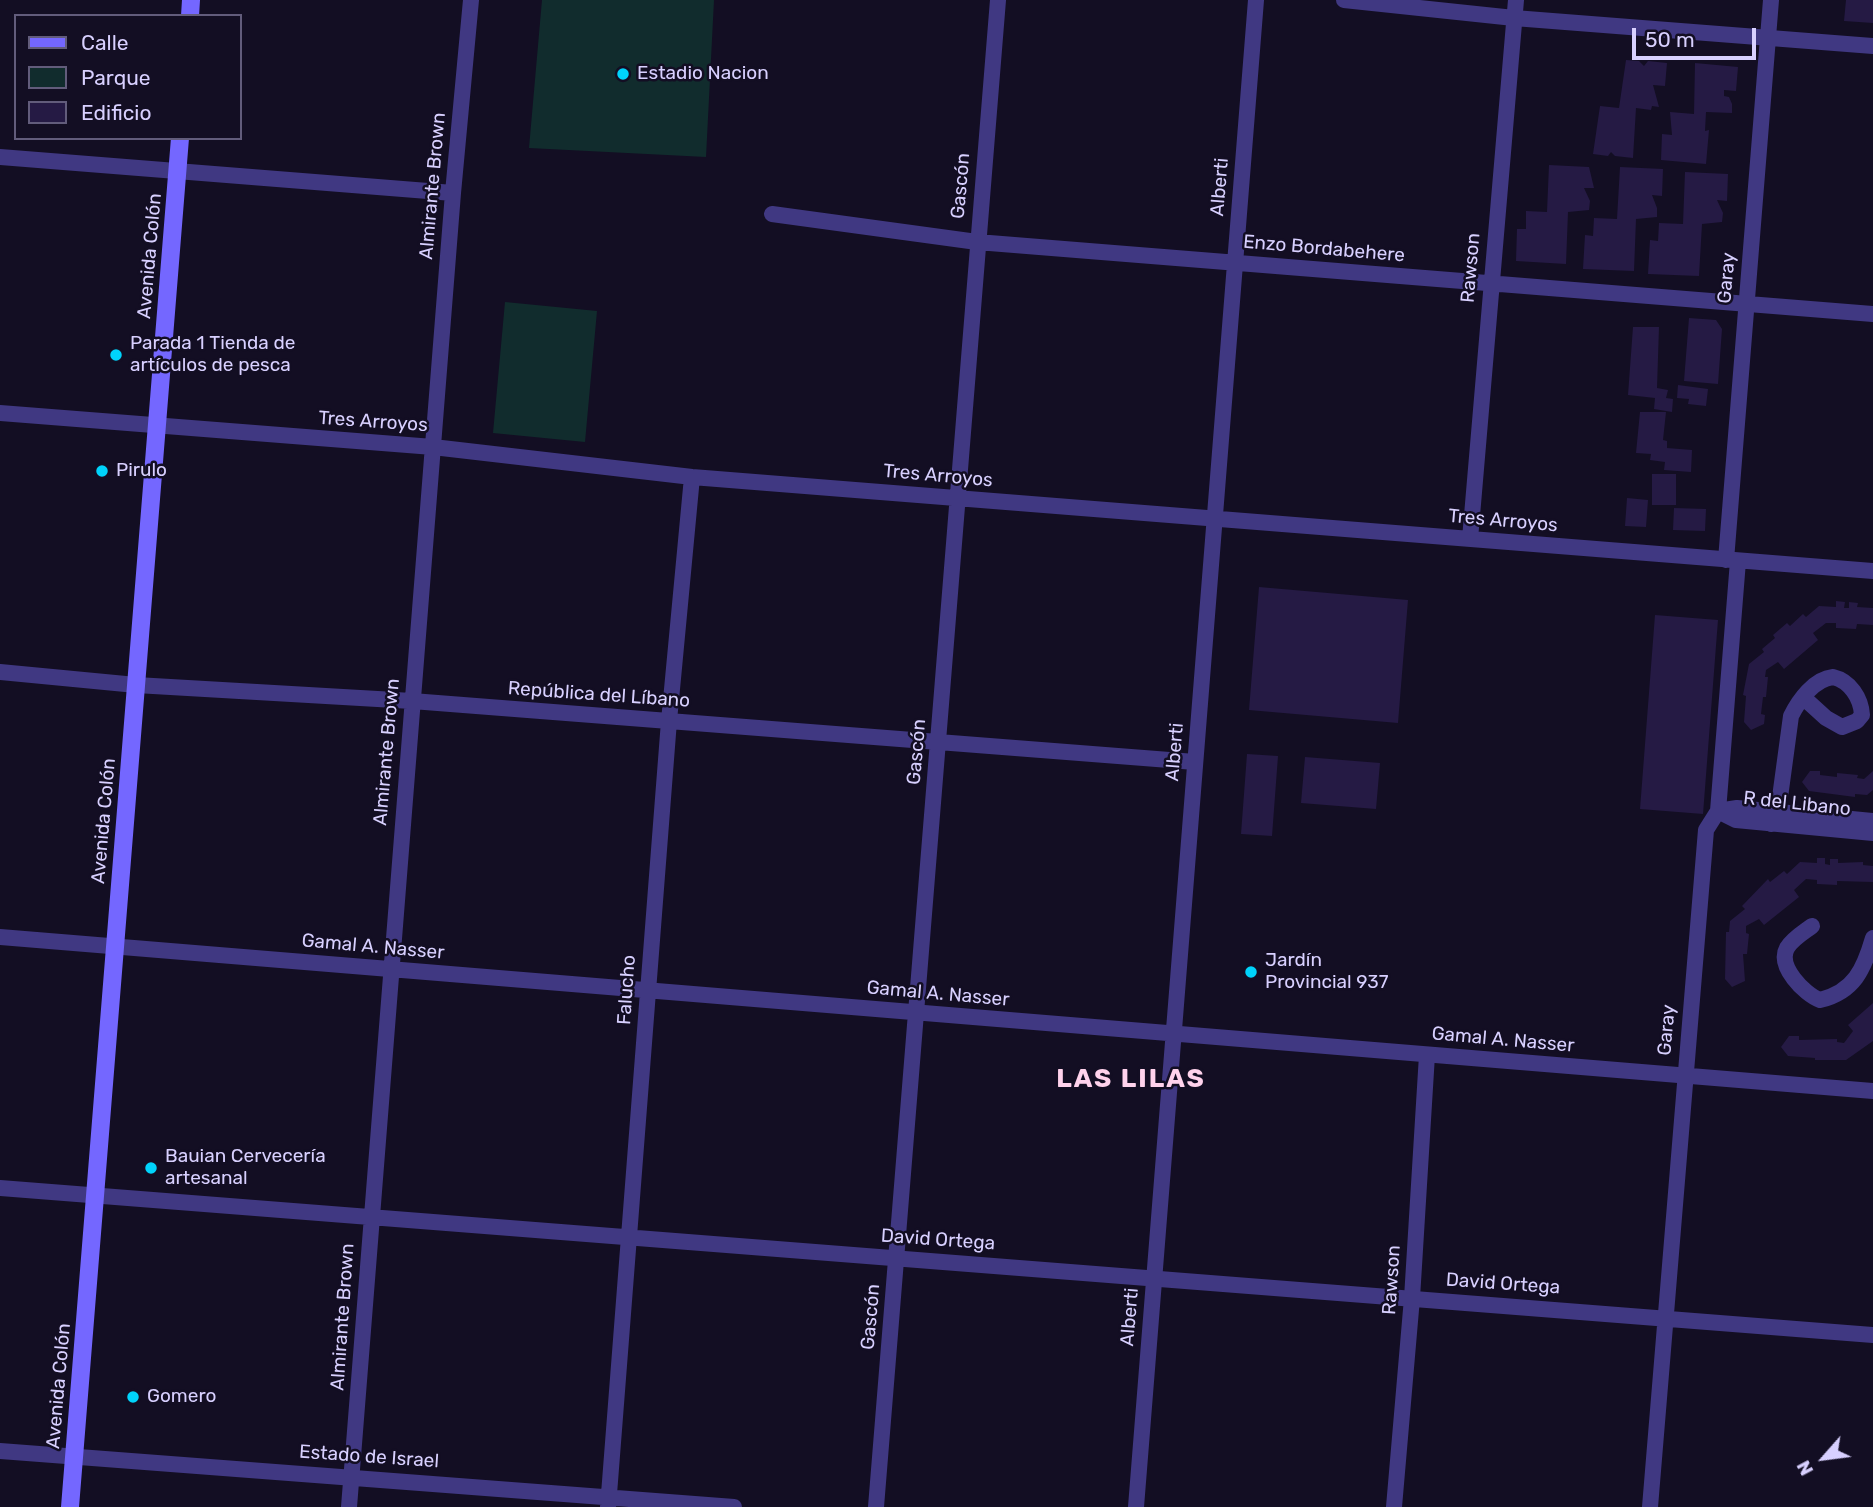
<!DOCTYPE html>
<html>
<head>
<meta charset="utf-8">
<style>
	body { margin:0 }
	#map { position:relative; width:1873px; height:1507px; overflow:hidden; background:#130e23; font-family:Rubik,sans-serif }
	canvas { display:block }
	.legend { position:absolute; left:14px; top:14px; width:228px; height:126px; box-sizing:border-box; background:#130e23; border:2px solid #625c7b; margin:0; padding:9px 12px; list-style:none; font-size:21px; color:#d8d0ff }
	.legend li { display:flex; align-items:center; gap:14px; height:35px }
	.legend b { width:35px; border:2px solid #625c7b }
	.north { position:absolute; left:1789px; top:1423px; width:70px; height:70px; -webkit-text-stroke:5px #130e23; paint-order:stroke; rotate:242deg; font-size:19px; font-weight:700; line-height:28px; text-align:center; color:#d8d0ff }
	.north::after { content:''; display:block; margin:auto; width:24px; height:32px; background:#d8d0ff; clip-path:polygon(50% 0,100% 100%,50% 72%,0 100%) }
	.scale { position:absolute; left:1632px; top:28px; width:124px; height:32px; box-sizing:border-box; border:4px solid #d8d0ff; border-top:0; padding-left:9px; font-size:21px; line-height:24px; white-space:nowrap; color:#d8d0ff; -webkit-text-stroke:5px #130e23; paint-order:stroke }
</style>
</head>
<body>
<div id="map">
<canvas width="1873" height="1507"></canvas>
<ul class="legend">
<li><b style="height:9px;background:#7467ff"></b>Calle</li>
<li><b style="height:19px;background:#112c2d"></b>Parque</li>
<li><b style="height:19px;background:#251a44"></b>Edificio</li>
</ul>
<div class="north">N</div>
<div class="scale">50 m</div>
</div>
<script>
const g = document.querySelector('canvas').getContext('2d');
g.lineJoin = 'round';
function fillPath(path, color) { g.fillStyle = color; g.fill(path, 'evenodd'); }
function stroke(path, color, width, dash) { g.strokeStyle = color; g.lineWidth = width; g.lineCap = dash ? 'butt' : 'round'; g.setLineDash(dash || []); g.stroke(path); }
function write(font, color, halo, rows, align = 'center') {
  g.font = font + ' Rubik,sans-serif'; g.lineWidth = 5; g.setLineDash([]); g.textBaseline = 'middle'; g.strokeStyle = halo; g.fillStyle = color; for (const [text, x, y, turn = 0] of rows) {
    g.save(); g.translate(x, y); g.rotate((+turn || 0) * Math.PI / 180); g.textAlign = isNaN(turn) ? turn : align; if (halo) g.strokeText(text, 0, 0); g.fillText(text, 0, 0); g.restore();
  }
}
fillPath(new Path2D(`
	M542 0H714L706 157 529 148Z
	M505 302 597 311 585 442 493 433Z`), '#112c2d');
fillPath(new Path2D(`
	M1846 0H1873V23L1844 21Z
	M1626 60 1639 61 1644 66 1648 61 1667 63 1665 86 1653 85 1659 107 1652 106 1651 110 1636 108 1633 158 1615 156 1611 152 1608 156 1593 154 1600 106 1619 108Z
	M1695 63 1738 67 1736 91 1724 90V96L1729 97 1732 104V113L1706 112 1705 131 1709 130 1706 164 1661 160 1662 134 1672 135 1670 112 1694 114Z
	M1549 165 1589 167 1594 188H1584L1590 201 1589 210 1568 212 1566 264 1516 261 1517 229H1526V211L1547 212Z
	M1620 167 1663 169 1662 196 1652 195 1657 208V217L1636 219 1634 271 1583 269 1585 235 1593 236 1594 218 1617 219Z
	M1685 172 1728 174 1727 201 1717 200 1723 213 1722 222 1702 224 1699 276 1648 274 1650 240 1658 241 1659 223 1683 224Z
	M1689 318 1716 320 1722 329 1718 384 1684 381Z
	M1633 327H1659L1657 388 1668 390 1666 398 1673 399 1672 412 1654 409 1655 398 1628 395Z
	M1678 385 1708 389 1706 406 1688 404 1689 399 1677 398Z
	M1640 412H1666L1663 440 1667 441V448L1692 450 1691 472 1664 470 1665 462 1650 460 1651 454 1636 453Z
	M1652 474H1676V505H1652Z
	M1627 498 1648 500 1646 527 1625 526Z
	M1674 508 1706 509 1705 531 1673 530Z
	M1259 587 1408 600 1398 723 1249 710Z
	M1836 601 1845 602 1844 608H1849V602L1858 603 1857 607 1873 608V625L1857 624 1856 629 1836 628V623H1826L1813 633 1818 640 1784 669 1778 662 1766 670 1765 677H1768L1766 697H1763L1761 714 1765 715 1764 724 1751 730 1744 722 1746 696 1743 695 1749 664 1764 652 1762 649 1775 638 1773 635 1787 623 1790 626 1803 614 1806 617 1819 606 1836 607Z
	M1655 615 1718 620 1703 814 1640 809Z
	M1247 754 1278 756 1272 836 1241 834Z
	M1305 757 1380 763 1376 809 1301 803Z
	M1810 771H1820V775L1837 777V773L1858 775 1857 778 1864 779 1873 771V790L1867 795 1855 794V797L1809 791 1802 782Z
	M1817 858H1825V864L1830 865V859H1838V863L1863 862V865L1873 866V882L1837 881V885L1817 884V880L1806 879 1794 890 1799 897 1764 925 1759 919 1746 926V933L1749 934 1747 954H1743L1745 981 1732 987 1725 979 1726 932H1729L1730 921 1745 909 1742 906 1768 879 1770 882 1784 871 1787 874 1800 862 1817 863Z
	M1873 1003V1041L1846 1060H1815V1058L1788 1056 1781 1047 1789 1036H1799V1040L1837 1039V1042L1844 1043 1853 1031 1848 1025Z`), '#251a44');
stroke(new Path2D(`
	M1344 0 1514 18 1873 46
	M0 157 453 193
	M772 214 977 242 1873 314
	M0 413 433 447 692 477 1873 571
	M1470 539 1516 0
	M1726 560 1771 0
	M0 672 136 685 412 701 1195 762
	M1718 811 1736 820 1873 833
	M1718 811 1737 808 1873 821
	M1771 824 1778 812 1791 716C1799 700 1814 679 1833 677 1850 681 1861 698 1862 715L1857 721 1842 727 1826 718 1804 698
	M1812 926C1804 932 1792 939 1787 948 1777 966 1804 994 1820 1000 1854 992 1864 969 1873 938
	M0 937 1873 1091
	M0 1188 1873 1335
	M0 1451 734 1507
	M349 1507 453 193 471 0
	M608 1507 669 721 692 477
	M876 1507 998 0
	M1136 1507 1256 0
	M1394 1507 1412 1298 1427 1055
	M1650 1507 1706 830 1718 811 1738 561`), '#403882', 16);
stroke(new Path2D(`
	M190 16 191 0
	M70 1507 180 138`), '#7467ff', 18);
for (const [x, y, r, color] of [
	[623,74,7,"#00d3fb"],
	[116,355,7,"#00d3fb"],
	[102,471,7,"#00d3fb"],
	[1251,972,7,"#00d3fb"],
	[151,1168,7,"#00d3fb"],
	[133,1397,7,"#00d3fb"]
]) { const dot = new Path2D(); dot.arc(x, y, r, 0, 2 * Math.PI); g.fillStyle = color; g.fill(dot); stroke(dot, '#130e23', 2.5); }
write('19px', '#d8d0ff', '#130e23', [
	["Estadio Nacion",637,74],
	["Parada 1 Tienda de",130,344],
	["artículos de pesca",130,366],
	["Pirulo",116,471],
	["Jardín",1265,961],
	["Provincial 937",1265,983],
	["Bauian Cervecería",165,1157],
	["artesanal",165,1179],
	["Gomero",147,1397]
], 'left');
write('19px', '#d8d0ff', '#130e23', [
	["Almirante Brown",433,186,-85],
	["Gascón",961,186,-85],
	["Alberti",1220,187,-85],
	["Enzo Bordabehere",1324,249,5],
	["Avenida Colón",150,256,-85],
	["Rawson",1471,268,-85],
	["Garay",1727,278,-85],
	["Tres Arroyos",373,422,4],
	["Tres Arroyos",938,476,5],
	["Tres Arroyos",1503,521,5],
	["República del Líbano",599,695,4],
	["Almirante Brown",387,752,-85],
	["Gascón",917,752,-85],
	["Alberti",1175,752,-85],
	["R del Libano",1797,804,6],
	["Avenida Colón",104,821,-85],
	["Gamal A. Nasser",373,947,5],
	["Falucho",627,990,-86],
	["Gamal A. Nasser",938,994,5],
	["Garay",1667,1030,-85],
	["Gamal A. Nasser",1503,1040,5],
	["David Ortega",938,1240,4],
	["Rawson",1392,1280,-86],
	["David Ortega",1503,1284,4],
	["Almirante Brown",343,1317,-86],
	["Gascón",871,1317,-85],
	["Alberti",1130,1317,-85],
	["Avenida Colón",59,1386,-85],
	["Estado de Israel",369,1457,4]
]);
g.letterSpacing = '2px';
write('bold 26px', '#ffd2ec', '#130e23', [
	["LAS LILAS",1131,1079]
]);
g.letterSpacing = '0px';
</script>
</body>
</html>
